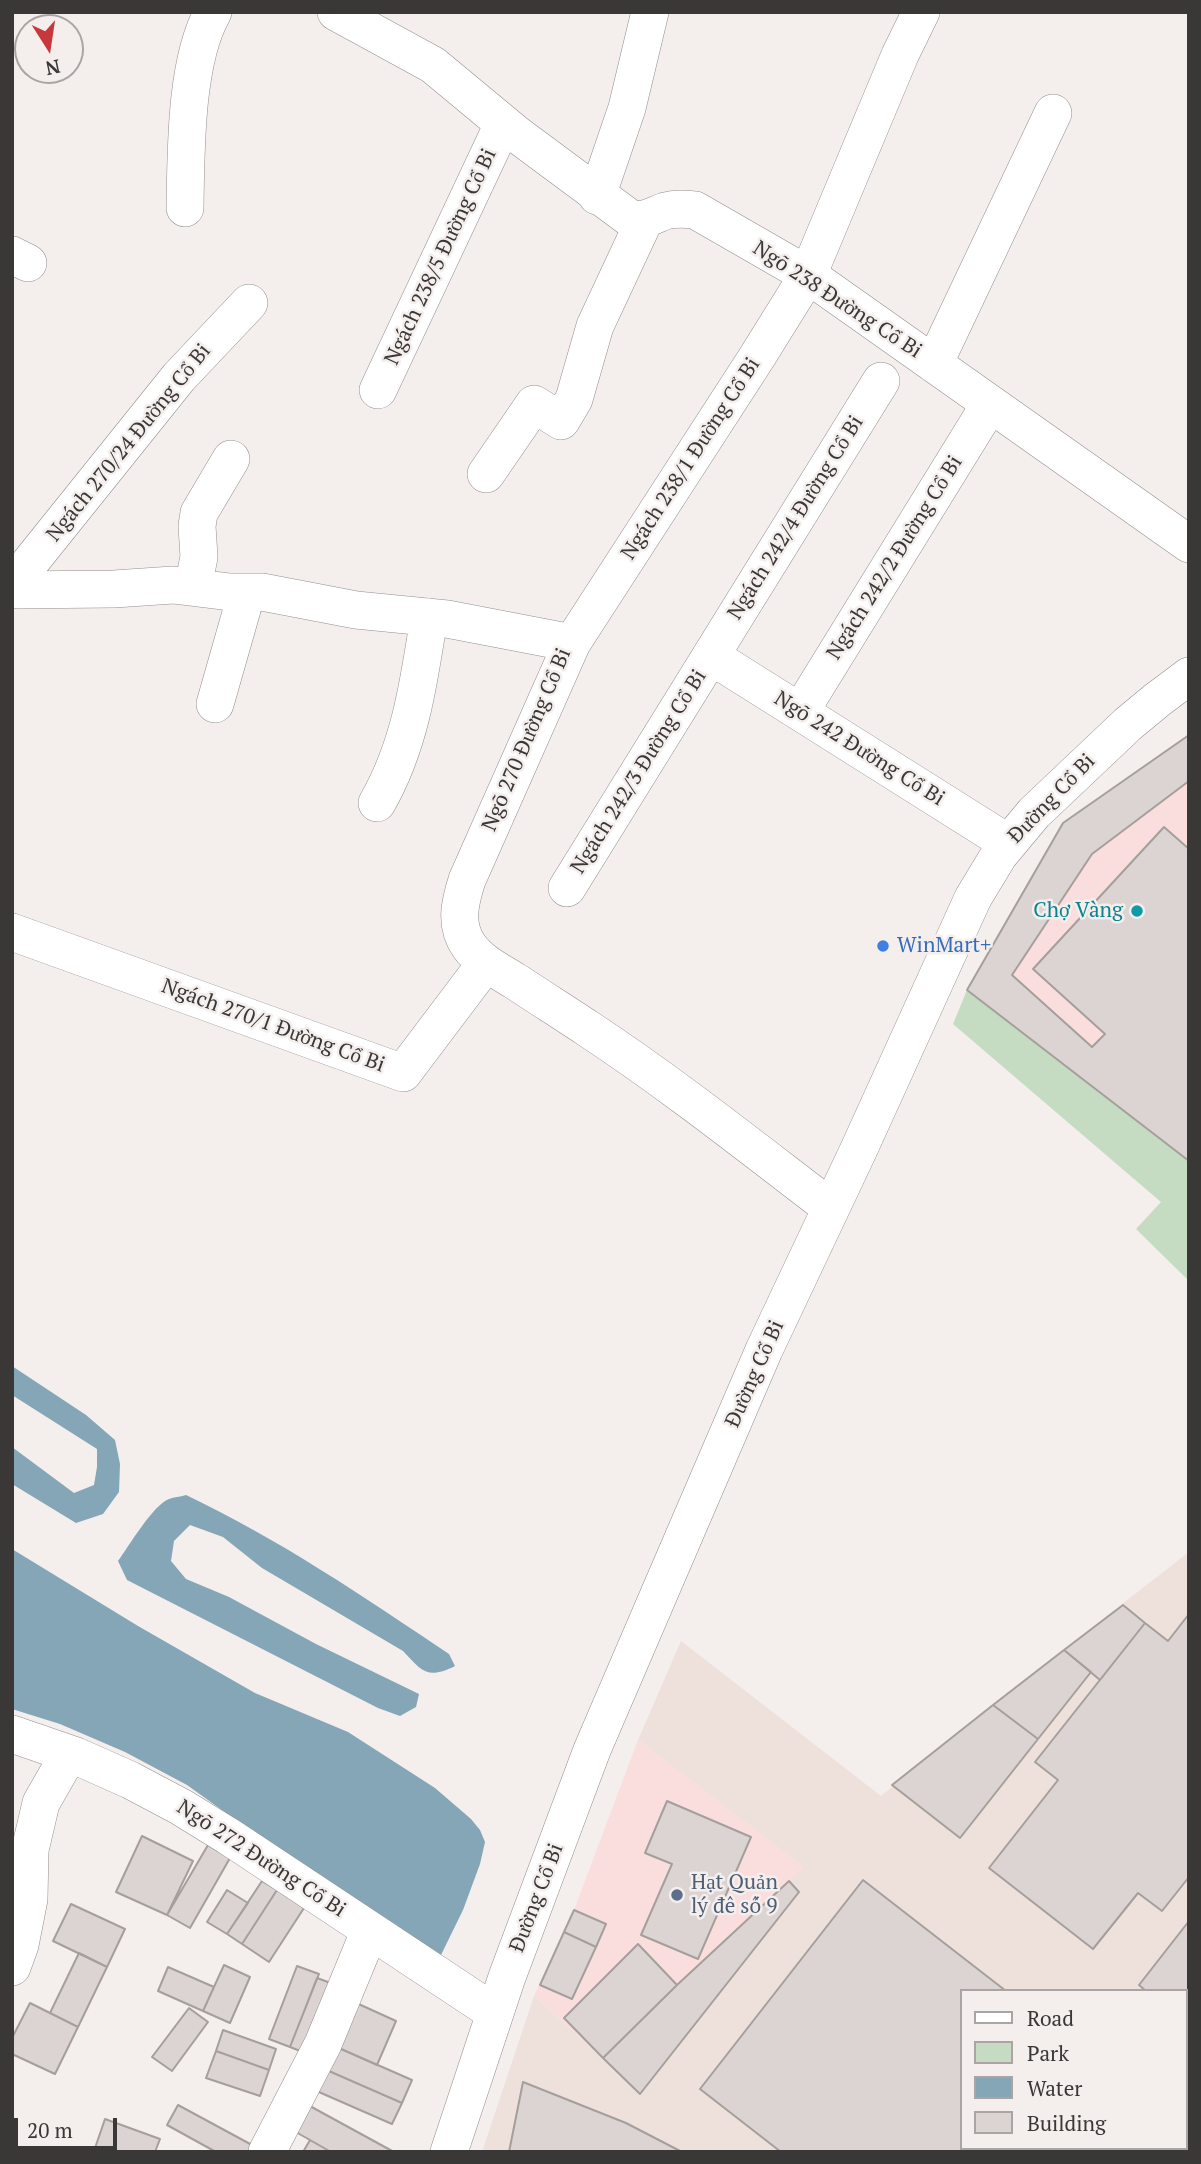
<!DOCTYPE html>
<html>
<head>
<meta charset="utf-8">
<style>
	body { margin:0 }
	#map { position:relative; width:1201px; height:2164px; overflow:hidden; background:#f4eeec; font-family:"PT Serif",serif }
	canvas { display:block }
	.frame { position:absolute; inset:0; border:14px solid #3a3837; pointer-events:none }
	.legend { position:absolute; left:960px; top:1989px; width:228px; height:161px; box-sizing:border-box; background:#f4eeec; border:2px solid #aaa5a4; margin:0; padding:9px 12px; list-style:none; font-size:21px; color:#3a3837 }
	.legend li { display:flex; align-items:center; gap:14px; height:35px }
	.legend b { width:35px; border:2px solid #aaa5a4 }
	.north { position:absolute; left:14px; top:14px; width:70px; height:70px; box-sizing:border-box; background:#f4eeec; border:2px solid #aaa5a4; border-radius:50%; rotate:168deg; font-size:19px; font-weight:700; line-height:28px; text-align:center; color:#3a3837 }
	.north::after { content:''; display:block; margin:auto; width:24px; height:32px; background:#c7383c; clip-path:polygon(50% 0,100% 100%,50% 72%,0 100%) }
	.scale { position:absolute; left:14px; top:2118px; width:103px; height:32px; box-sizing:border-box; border:4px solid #3a3837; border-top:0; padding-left:9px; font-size:21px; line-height:24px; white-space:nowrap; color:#3a3837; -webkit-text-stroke:5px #f4eeec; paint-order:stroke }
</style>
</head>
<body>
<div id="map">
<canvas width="1201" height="2164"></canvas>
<div class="frame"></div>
<ul class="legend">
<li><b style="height:9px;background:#fff"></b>Road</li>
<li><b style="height:19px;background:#c5dbc2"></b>Park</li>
<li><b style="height:19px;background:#84a6b7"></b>Water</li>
<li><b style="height:19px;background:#dbd4d2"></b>Building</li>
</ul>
<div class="north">N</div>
<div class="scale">20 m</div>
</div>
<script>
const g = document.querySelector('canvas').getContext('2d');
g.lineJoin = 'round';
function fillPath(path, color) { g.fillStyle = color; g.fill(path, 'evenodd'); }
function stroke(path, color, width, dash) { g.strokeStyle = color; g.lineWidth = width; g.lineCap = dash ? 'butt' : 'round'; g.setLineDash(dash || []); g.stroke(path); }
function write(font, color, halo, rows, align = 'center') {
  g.font = font + ' "PT Serif",serif'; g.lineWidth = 5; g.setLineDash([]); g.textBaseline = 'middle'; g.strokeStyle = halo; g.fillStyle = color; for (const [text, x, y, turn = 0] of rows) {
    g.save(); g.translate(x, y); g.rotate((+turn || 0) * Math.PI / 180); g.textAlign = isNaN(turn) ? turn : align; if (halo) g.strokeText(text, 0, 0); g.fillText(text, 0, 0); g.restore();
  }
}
fillPath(new Path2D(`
	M1189 735V1161L967 990 1063 823Z
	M638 1740 805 1867 603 2058 534 1996 574 1910Z`), '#fadede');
fillPath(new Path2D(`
	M1189 1552V2152H482L534 1996 603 2058 677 1985 804 1867 638 1740 681 1641 881 1796 992 1705ZM961 1991H1185V2148H961Z`), '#eee1db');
fillPath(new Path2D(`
	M967 990 1189 1161V1281L1136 1229 1161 1202 953 1024Z`), '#c5dbc2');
fillPath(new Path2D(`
	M12 1366 86 1415 115 1440 120 1464 119 1492 103 1514 76 1523 12 1484V1447L74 1493 94 1485 97 1467V1449L12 1395Z
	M186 1495C279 1539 364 1597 449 1654L455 1666C427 1680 422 1671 403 1651L262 1568 223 1537 190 1525 174 1541 171 1561 186 1579 229 1597 316 1644 419 1694 416 1707 400 1716 378 1708 127 1580 118 1561C129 1546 153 1505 169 1499 174 1497 180 1497 186 1495Z
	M12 1549 138 1626 255 1693 348 1732 435 1788 471 1819 480 1830 485 1842 480 1864 463 1910 440 1957 331 1888 187 1785 125 1752 60 1724 12 1709Z`), '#84a6b7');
const building = new Path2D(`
	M1189 735V781L1092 854 1012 975 1092 1047 1105 1034 1033 969 1164 827 1189 849V1161L967 990 1063 823Z
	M1123 1605 1145 1623 1100 1680 1064 1650Z
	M1189 1614V1877L1162 1911 1138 1893 1093 1949 989 1868 1058 1780 1035 1762 1145 1623 1168 1641Z
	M1064 1650 1091 1672 1038 1739 993 1705Z
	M993 1705 1038 1739 960 1838 892 1785Z
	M667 1801 751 1837 698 1959 641 1935 672 1864 645 1853Z
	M142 1836 193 1861 167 1915 116 1892Z
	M208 1845 230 1858 190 1928 167 1915Z
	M863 1880 1006 1991H961V2148H1185V2130L1189 2133V2152H781L700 2089Z
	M262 1881 277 1890 242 1944 227 1934Z
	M789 1881 799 1892 640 2094 603 2058 677 1985Z
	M227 1890 248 1903 227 1934 207 1922Z
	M277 1890 304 1908 269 1962 242 1944Z
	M71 1904 125 1929 107 1967 53 1941Z
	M574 1910 606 1924 596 1947 564 1932Z
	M1189 1921V2024L1185 2021V1991H1146L1139 1985Z
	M564 1932 596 1947 572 1999 540 1985Z
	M638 1944 677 1985 603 2058 564 2018Z
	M79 1953 107 1967 78 2027 50 2013Z
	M224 1965 250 1977 230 2023 203 2011Z
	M297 1966 319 1974 290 2047 269 2039Z
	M168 1967 214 1987 203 2011 158 1991Z
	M317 1978 339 1986 313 2056 290 2047Z
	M352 2001 396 2021 377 2065 332 2045Z
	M30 2003 78 2027 55 2074 12 2054V2038Z
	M189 2008 208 2022 172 2071 152 2057Z
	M223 2030 276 2049 269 2070 216 2051Z
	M332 2045 412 2080 402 2103 322 2068Z
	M216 2051 269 2070 260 2096 206 2078Z
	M322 2068 402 2103 392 2124 312 2089Z
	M523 2082 626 2123 682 2152H509Z
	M178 2105 252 2145 248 2152H216L167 2125Z
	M308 2105 394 2152H331L310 2140 294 2131Z
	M105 2119 160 2139 155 2152 94 2151Z
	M310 2140 331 2152H303Z`);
fillPath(building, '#dbd4d2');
stroke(building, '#a59f9c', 2);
const minor = new Path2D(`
	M336 12 433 65 515 133 631 219C644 222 654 215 665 211 676 208 685 209 695 210L808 275 1189 544
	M597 196 627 108 650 12
	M185 208C186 152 185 61 213 12
	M12 255 28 263
	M934 364 1053 113
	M378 390 503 124
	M486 474 534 404 561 421 574 399 595 326 645 219
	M12 585 179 377 249 303
	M193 587 199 557 197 526 199 513 231 459
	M12 590 114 589 173 585 230 592H262L356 610 447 619 572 643 467 880C460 902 454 925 469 946 480 962 499 971 515 981 539 997 563 1012 587 1028 672 1084 751 1147 831 1208
	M572 643 757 357 808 275 900 55 921 12
	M711 656 1008 843
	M215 704 247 592
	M800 712 990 404
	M377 803C410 746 419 682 429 617
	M567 888 881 381
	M12 932 403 1073 486 963
	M12 1734 76 1756 130 1780 181 1807 228 1836 495 2013
	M12 1967 20 1945 29 1899 30 1850 41 1803 69 1754
	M267 2152 323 2044 370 1930
	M449 2152 507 1977 592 1750 764 1350 859 1149 973 898 999 855 1034 813 1128 724 1157 700 1189 676`);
stroke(minor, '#948f8c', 38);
stroke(minor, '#fff', 37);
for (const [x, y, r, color] of [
	[1137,911,7,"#0f9aa8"],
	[883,946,7,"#3f7fe0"],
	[677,1895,7,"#5c6f8a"]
]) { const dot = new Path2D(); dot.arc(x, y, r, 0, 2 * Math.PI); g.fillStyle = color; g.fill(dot); stroke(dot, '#f4eeec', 2.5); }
write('21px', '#3a3837', '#f4eeec', [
	["Ngách 238/5 Đường Cổ Bi",441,257,-65],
	["Ngõ 238 Đường Cổ Bi",837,300,33],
	["Ngách 270/24 Đường Cổ Bi",129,443,-51],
	["Ngách 238/1 Đường Cổ Bi",691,459,-57],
	["Ngách 242/4 Đường Cổ Bi",796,518,-58],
	["Ngách 242/2 Đường Cổ Bi",895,558,-58],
	["Ngõ 270 Đường Cổ Bi",527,740,-67],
	["Ngõ 242 Đường Cổ Bi",859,749,32],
	["Ngách 242/3 Đường Cổ Bi",639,772,-58],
	["Đường Cổ Bi",1052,799,-46],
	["Ngách 270/1 Đường Cổ Bi",273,1026,20],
	["Đường Cổ Bi",755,1374,-66],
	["Ngõ 272 Đường Cổ Bi",261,1859,33],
	["Đường Cổ Bi",537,1898,-69]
]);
write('21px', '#0d838f', '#f4eeec', [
	["Chợ Vàng",1123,911]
], 'right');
write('21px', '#366cbe', '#f4eeec', [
	["WinMart+",897,946]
], 'left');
write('21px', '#4e5e75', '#f4eeec', [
	["Hạt Quản",691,1883],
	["lý đê số 9",691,1907]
], 'left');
</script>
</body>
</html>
